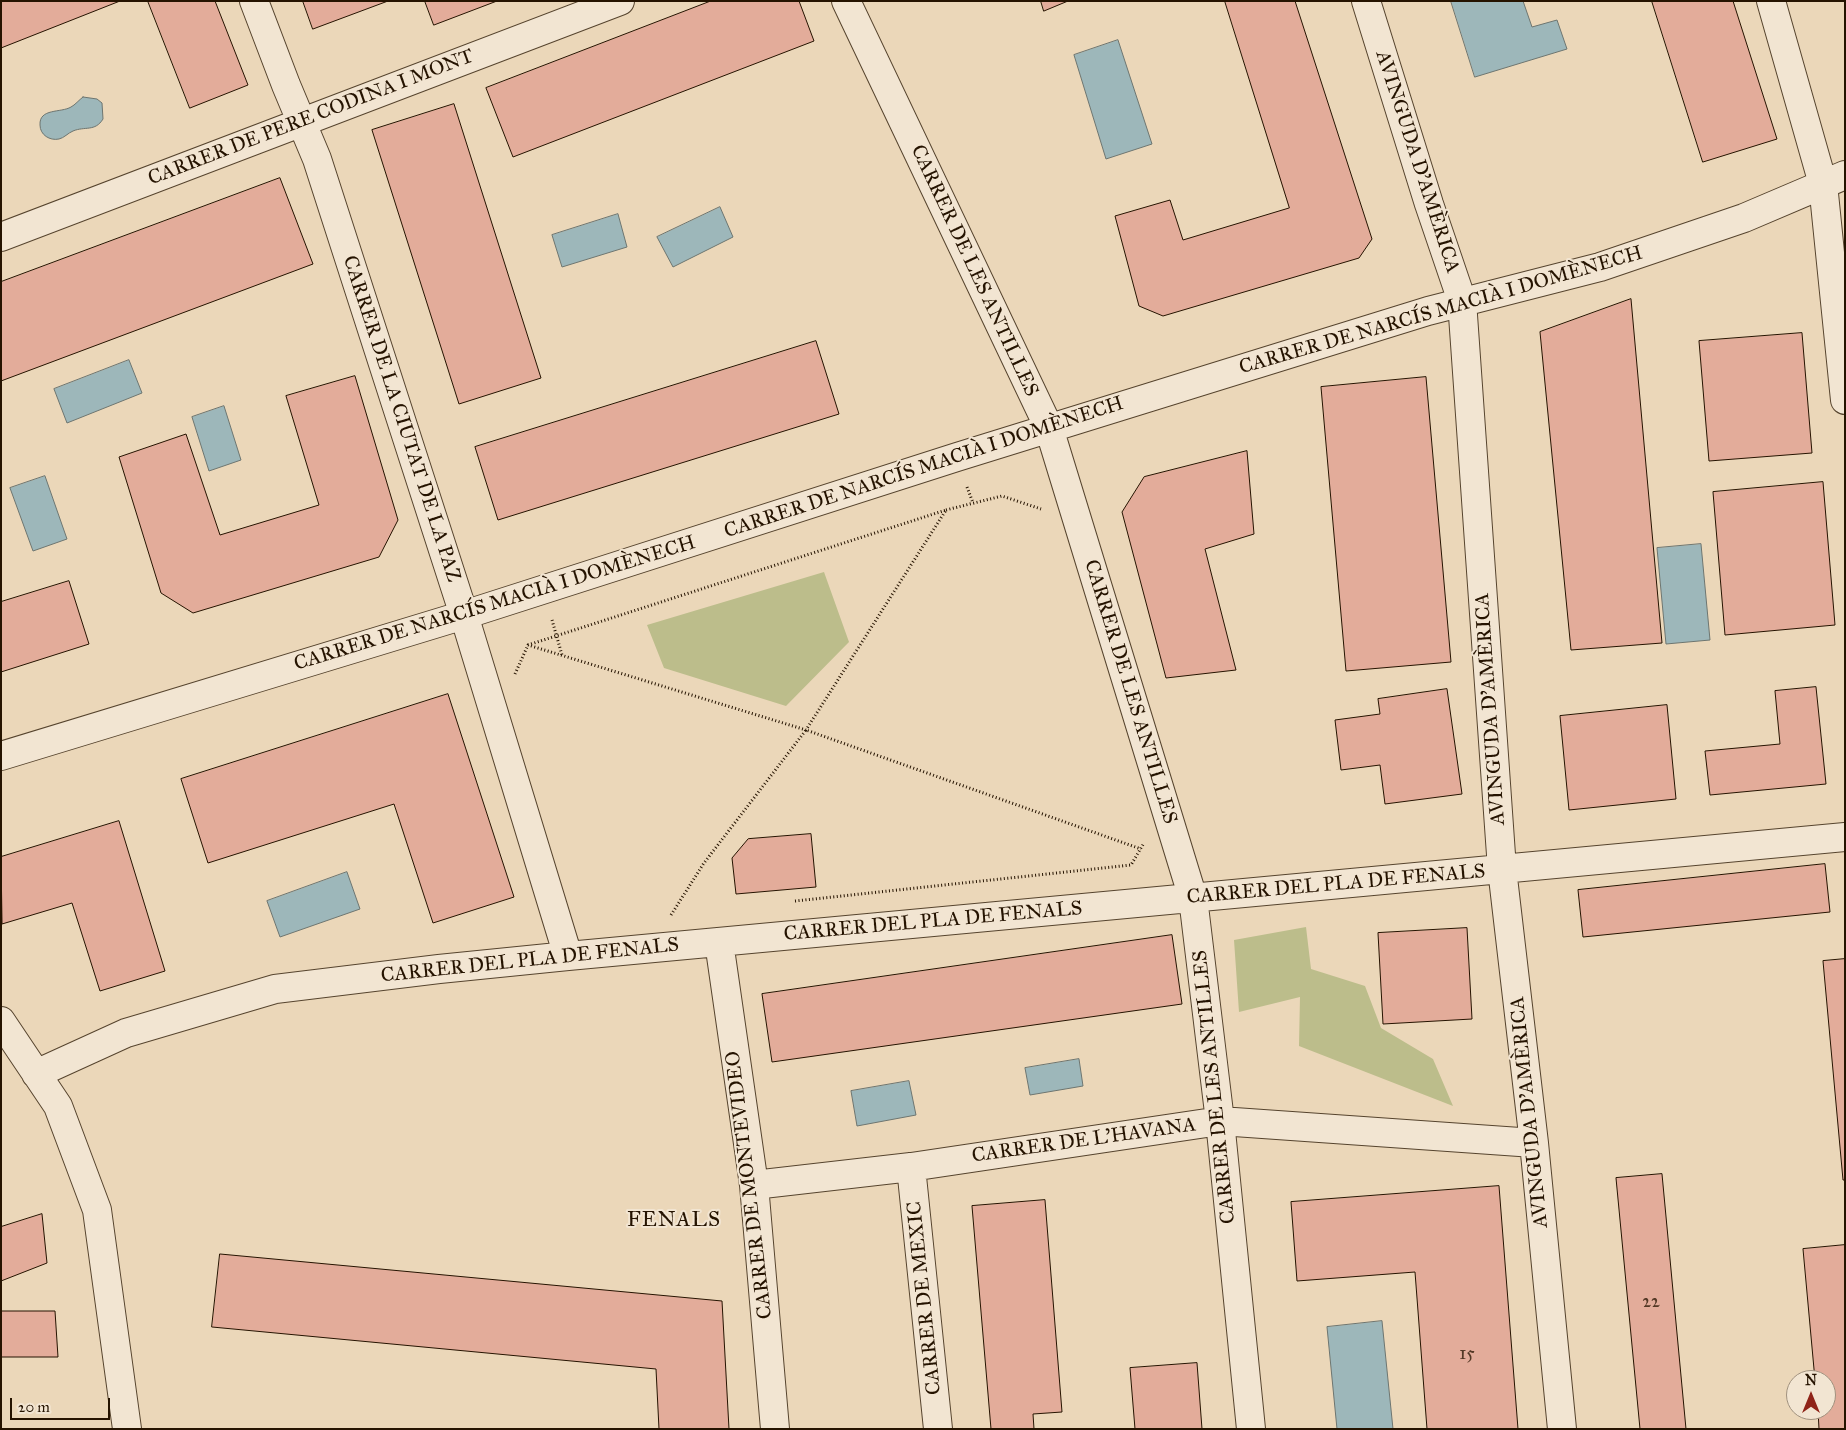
<!DOCTYPE html>
<html>
<head>
<meta charset="utf-8">
<style>
	body { margin:0 }
	#map { position:relative; width:1846px; height:1430px; overflow:hidden; background:#ebd7b9; font-family:"IM FELL Great Primer",serif }
	canvas { display:block }
	.frame { position:absolute; inset:0; border:2px solid #251300; pointer-events:none }
	.north { position:absolute; left:1786px; top:1370px; width:50px; height:50px; box-sizing:border-box; background:#f2e5d2; border:1px solid #a0917e; border-radius:50%; rotate:0deg; font-size:14px; font-weight:700; line-height:20px; text-align:center; color:#251300 }
	.north::after { content:''; display:block; margin:auto; width:18px; height:22px; background:#8f2418; clip-path:polygon(50% 0,100% 100%,50% 72%,0 100%) }
	.scale { position:absolute; left:10px; top:1398px; width:100px; height:22px; box-sizing:border-box; border:2px solid #251300; border-top:0; padding-left:6px; font-size:15px; line-height:18px; white-space:nowrap; color:#251300; -webkit-text-stroke:4px #f2e5d2; paint-order:stroke }
</style>
</head>
<body>
<div id="map">
<canvas width="1846" height="1430"></canvas>
<div class="frame"></div>
<div class="north">N</div>
<div class="scale">20 m</div>
</div>
<script>
const g = document.querySelector('canvas').getContext('2d');
g.lineJoin = 'round';
function fillPath(path, color) { g.fillStyle = color; g.fill(path, 'evenodd'); }
function stroke(path, color, width, dash) { g.strokeStyle = color; g.lineWidth = width; g.lineCap = dash ? 'butt' : 'round'; g.setLineDash(dash || []); g.stroke(path); }
function write(font, color, halo, rows, align = 'center') {
  g.font = font + ' "IM FELL Great Primer",serif'; g.lineWidth = 4; g.setLineDash([]); g.textBaseline = 'middle'; g.strokeStyle = halo; g.fillStyle = color; for (const [text, x, y, turn = 0] of rows) {
    g.save(); g.translate(x, y); g.rotate((+turn || 0) * Math.PI / 180); g.textAlign = isNaN(turn) ? turn : align; if (halo) g.strokeText(text, 0, 0); g.fillText(text, 0, 0); g.restore();
  }
}
fillPath(new Path2D(`
	M824 572 849 642 786 706 664 668 647 625Z
	M1306 927 1311 969 1365 986 1381 1028 1433 1059 1453 1106 1299 1046 1300 997 1239 1012 1234 940Z`), '#bcbd8b');
const water = new Path2D(`
	M1451 1H1523L1532 27 1557 20 1567 49 1475 77Z
	M1118 40 1152 144 1106 159 1074 55Z
	M83 97 97 99 102 103 103 119C95 132 85 126 73 131 68 133 64 138 59 139 50 141 40 135 40 125 39 108 61 113 71 107 75 105 79 100 83 97Z
	M720 207 733 237 673 267 657 237Z
	M618 214 627 247 562 267 552 235Z
	M129 360 142 393 67 423 54 389Z
	M224 406 241 460 209 471 192 417Z
	M45 476 67 539 33 551 10 488Z
	M1701 544 1710 640 1666 644 1657 548Z
	M347 872 360 909 280 937 267 901Z
	M1079 1059 1083 1086 1030 1095 1025 1068Z
	M909 1081 916 1115 857 1126 851 1091Z
	M1382 1321 1393 1429H1337L1327 1327Z`);
fillPath(water, '#9db7ba');
stroke(water, '#6d7570', 1);
const building = new Path2D(`
	M1 1H120L1 48Z
	M148 1H215L248 85 190 108Z
	M303 1H388L313 29Z
	M425 1H497L434 25Z
	M711 1H799L814 41 513 157 486 88Z
	M1041 1H1068L1044 11Z
	M1225 1H1295L1372 239 1359 258 1163 316 1139 306 1115 216 1170 200 1183 240 1289 208Z
	M1652 1H1733L1777 139 1703 162Z
	M454 104 541 378 459 404 372 130Z
	M280 178 313 264 1 381V282Z
	M1631 299 1662 643 1571 650 1540 332Z
	M1802 333 1812 453 1709 461 1699 341Z
	M816 341 839 414 498 520 475 447Z
	M355 376 398 520 379 557 193 613 161 593 119 457 186 434 220 535 319 505 286 396Z
	M1426 377 1451 662 1346 671 1321 387Z
	M1247 451 1254 534 1205 549 1236 670 1166 678 1122 512 1144 477Z
	M1823 482 1835 625 1725 635 1713 492Z
	M69 581 89 644 1 672V602Z
	M1816 687 1826 784 1710 795 1705 751 1780 744 1775 691Z
	M1447 689 1462 794 1385 804 1380 765 1341 770 1335 720 1380 714 1378 699Z
	M448 694 514 897 433 923 394 804 208 863 181 779Z
	M1667 705 1676 799 1569 810 1560 716Z
	M119 821 165 971 100 991 72 903 2 924 1 857Z
	M811 834 816 887 736 894 732 858 748 839Z
	M1825 864 1830 912 1583 937 1578 890Z
	M1467 928 1472 1019 1383 1024 1378 933Z
	M1172 935 1182 1004 772 1062 762 994Z
	M1845 959V1180H1843L1823 961Z
	M1662 1174 1686 1429H1640L1616 1178Z
	M1499 1186 1518 1429H1427L1415 1272 1297 1281 1291 1202Z
	M1045 1200 1062 1412 1033 1414 1034 1429H991L972 1206Z
	M42 1214 47 1263 1 1281V1227Z
	M1845 1245V1429H1819L1818 1410H1826V1380H1815L1803 1249Z
	M220 1254 722 1301 729 1429H659L656 1369 212 1327Z
	M1 1311H55L58 1357H1Z
	M1197 1363 1202 1429H1135L1130 1368Z`);
fillPath(building, '#e3ac9a');
stroke(building, '#251300', 1);
const street = new Path2D(`
	M254 1 286 85 317 159 464 615 568 956
	M846 1 1049 428 1193 898 1220 1121 1251 1429
	M1366 1 1429 204 1462 301 1502 869 1534 1143 1562 1429
	M1771 1 1823 184 1845 400
	M1 237 620 1
	M1 756 464 615 957 457 1428 311 1600 267 1744 218 1845 175
	M719 942 754 1185 775 1429
	M1 1021 58 1106 97 1210 127 1429
	M36 1074 126 1033 275 989 439 969 568 956 1845 837
	M911 1167 938 1429
	M754 1185 911 1167 1220 1121 1534 1143`);
stroke(street, '#56442e', 30);
stroke(new Path2D(`
	M967 487 973 503
	M946 510 1002 496 1041 509
	M552 620 562 655
	M515 674 528 645 946 510 806 730 528 645
	M795 901 1131 865 1144 843
	M671 915 704 863 806 730 1141 849`), '#251300', 3, [1, 2.5]);
stroke(street, '#f2e5d2', 28);
write('18px', '#543926', null, [
	["22",1651,1303],
	["15",1467,1355]
]);
write('20px', '#251300', '#f2e5d2', [
	["CARRER DE PERE CODINA I MONT",311,118,-21],
	["AVINGUDA D'AMÈRICA",1417,162,72],
	["CARRER DE LES ANTILLES",974,271,65],
	["CARRER DE NARCÍS MACIÀ I DOMÈNECH",1441,311,-16],
	["CARRER DE LA CIUTAT DE LA PAZ",401,419,72],
	["CARRER DE NARCÍS MACIÀ I DOMÈNECH",924,468,-18],
	["CARRER DE NARCÍS MACIÀ I DOMÈNECH",495,604,-17],
	["CARRER DE LES ANTILLES",1130,692,73],
	["AVINGUDA D'AMÈRICA",1491,709,-94],
	["CARRER DEL PLA DE FENALS",1336,885,-5],
	["CARRER DEL PLA DE FENALS",933,922,-5],
	["CARRER DEL PLA DE FENALS",530,961,-6],
	["CARRER DE LES ANTILLES",1215,1087,-96],
	["AVINGUDA D'AMÈRICA",1530,1112,-96],
	["CARRER DE L'HAVANA",1084,1141,-8],
	["CARRER DE MONTEVIDEO",750,1185,-97],
	["CARRER DE MEXIC",925,1298,-96]
]);
g.letterSpacing = '1px';
write('21px', '#251300', '#f2e5d2', [
	["FENALS",674,1221]
]);
g.letterSpacing = '0px';
</script>
</body>
</html>
